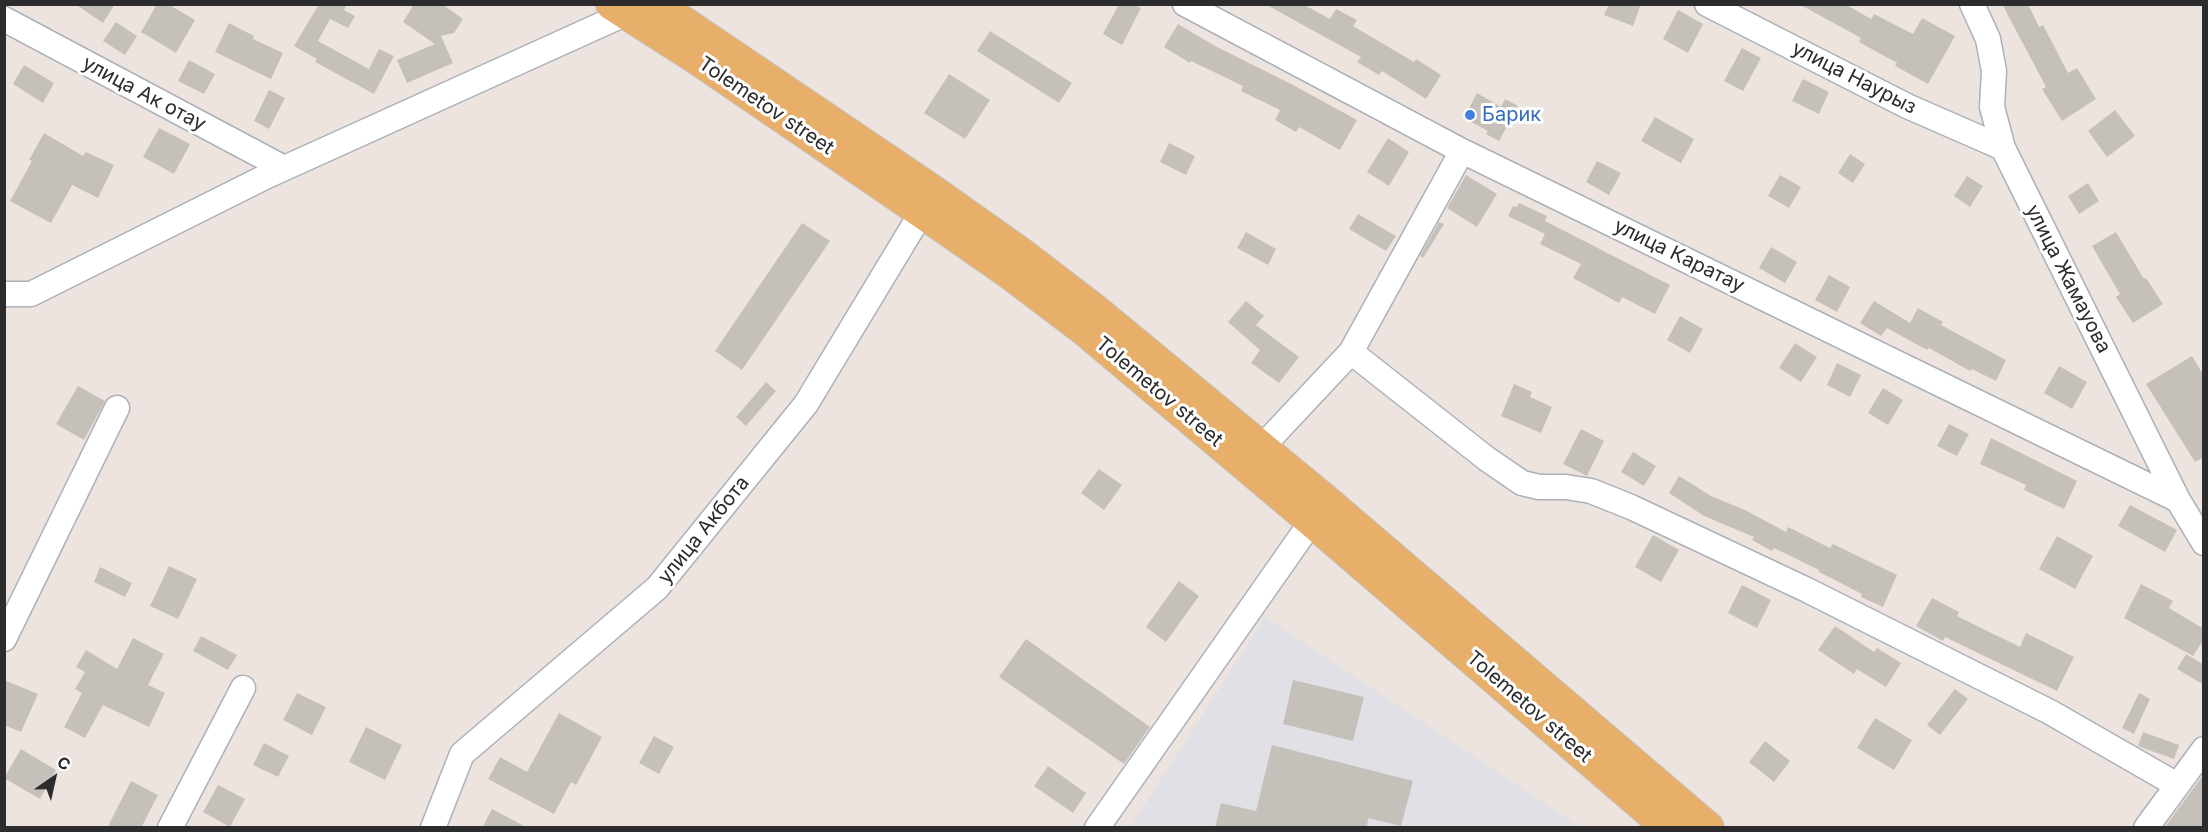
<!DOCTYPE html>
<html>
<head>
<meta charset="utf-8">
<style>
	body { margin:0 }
	#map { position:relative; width:2208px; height:832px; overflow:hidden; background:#ede4e0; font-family:Inter,sans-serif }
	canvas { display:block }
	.frame { position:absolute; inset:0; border:6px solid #2c2c2c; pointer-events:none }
	.north { position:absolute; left:24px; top:748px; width:60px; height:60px; -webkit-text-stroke:4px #fff; paint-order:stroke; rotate:34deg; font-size:16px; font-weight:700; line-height:24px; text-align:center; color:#2c2c2c }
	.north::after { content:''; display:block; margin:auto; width:21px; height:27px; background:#2c2c2c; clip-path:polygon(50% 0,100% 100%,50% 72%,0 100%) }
</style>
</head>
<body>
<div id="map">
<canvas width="2208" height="832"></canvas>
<div class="frame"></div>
<div class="north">С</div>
</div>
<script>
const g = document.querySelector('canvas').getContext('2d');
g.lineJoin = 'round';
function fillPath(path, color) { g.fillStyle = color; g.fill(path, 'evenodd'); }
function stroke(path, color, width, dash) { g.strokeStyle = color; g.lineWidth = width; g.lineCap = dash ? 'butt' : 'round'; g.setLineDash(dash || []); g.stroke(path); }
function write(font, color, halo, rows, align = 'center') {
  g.font = font + ' Inter,sans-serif'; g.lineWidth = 6; g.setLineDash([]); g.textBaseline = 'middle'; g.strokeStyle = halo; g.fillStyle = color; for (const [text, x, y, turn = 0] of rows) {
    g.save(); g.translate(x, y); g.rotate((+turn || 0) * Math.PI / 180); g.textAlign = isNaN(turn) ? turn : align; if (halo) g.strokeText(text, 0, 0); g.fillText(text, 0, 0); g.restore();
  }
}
fillPath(new Path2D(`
	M1265 617 1577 825 1574 828H1130Z`), '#e0e0e6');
fillPath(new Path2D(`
	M75 4H115L103 23Z
	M157 4H168L195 20 176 53 141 32Z
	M319 4H347L344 10 355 16 348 28 330 19 318 41 369 69 379 49 394 56 374 94 315 62 317 59 294 46Z
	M414 4H442L463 19 454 33 441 36 453 63 407 83 397 60 435 44 403 22Z
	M1119 4H1134L1141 8 1122 45 1103 34Z
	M1265 4H1303L1330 19 1336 9 1357 20 1353 26 1414 62 1416 59 1441 75 1426 99 1382 71 1379 75 1357 62 1361 57Z
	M1609 4H1641L1633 26 1604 15Z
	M1799 4H1845L1871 19 1874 14 1913 34 1922 18 1955 36 1928 84 1895 66 1897 63 1859 42 1861 38Z
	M2002 4H2028L2039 27 2043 25 2068 73 2077 68 2096 99 2062 121 2042 89 2046 87Z
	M1678 10 1703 24 1688 53 1663 39Z
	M116 22 137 36 125 55 103 41Z
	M229 23 254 36 253 39 283 53 271 79 215 52Z
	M1178 24 1215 46 1293 85 1357 120 1340 150 1299 127 1296 132 1275 120 1280 110 1241 91 1243 86 1191 61 1190 63 1164 47Z
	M990 31 1072 83 1059 103 977 51Z
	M1742 48 1761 58 1743 91 1724 81Z
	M189 60 215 74 204 94 178 81Z
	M24 65 54 83 43 103 13 84Z
	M949 74 990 100 965 139 924 113Z
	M1803 79 1829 92 1819 114 1792 101Z
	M269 90 285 98 269 129 254 121Z
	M1477 93 1501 107 1505 99 1518 106 1499 141 1486 134 1488 131 1464 118Z
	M2115 110 2135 136 2107 157 2088 131Z
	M1655 117 1694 139 1681 163 1641 141Z
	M159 128 190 144 174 174 143 157Z
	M44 133 83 156 86 152 114 165 98 198 72 185 51 223 10 201 32 161 29 160Z
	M1388 138 1409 152 1389 186 1367 172Z
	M1169 143 1195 156 1186 175 1160 162Z
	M1850 154 1865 164 1853 183 1838 173Z
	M1597 161 1621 173 1609 195 1586 182Z
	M1466 175 1497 194 1477 227 1447 208Z
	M1780 175 1801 187 1789 208 1768 196Z
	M1967 176 1983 186 1970 207 1954 196Z
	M2088 183 2099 201 2079 214 2068 196Z
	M1519 203 1547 216 1545 221 1670 285 1655 314 1622 297 1619 303 1573 278 1581 264 1540 244 1545 234 1508 216 1513 206 1517 207Z
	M1358 214 1396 236 1386 251 1349 229Z
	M1439 222 1444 224 1423 258 1420 256Z
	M802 223 830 241 742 370 715 351Z
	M1246 232 1276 249 1268 265 1237 248Z
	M2116 232 2144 279 2146 278 2163 304 2133 323 2116 297 2120 294 2092 246Z
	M1771 247 1797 262 1785 283 1759 268Z
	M1829 275 1850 287 1837 312 1815 300Z
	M1246 301 1264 316 1256 325 1299 357 1279 383 1251 363 1260 350 1228 322Z
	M1874 301 1910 323 1918 308 1943 322 1941 325 2006 360 1996 381 1972 369 1970 371 1929 348 1927 350 1887 328 1881 336 1860 323Z
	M1680 316 1703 329 1690 353 1667 340Z
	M1795 343 1817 357 1801 382 1779 368Z
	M2192 356 2204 376V457L2195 462 2146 384Z
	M1837 363 1861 375 1850 397 1827 385Z
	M2059 366 2087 382 2072 409 2044 393Z
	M766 382 776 391 746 426 736 417Z
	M1514 384 1532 392 1530 397 1552 407 1541 433 1501 416Z
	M78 386 105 401 84 440 56 424Z
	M1883 388 1903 400 1888 425 1868 413Z
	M1949 424 1969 434 1957 456 1937 446Z
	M1581 429 1604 441 1587 476 1563 464Z
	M1991 438 2077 481 2064 509 2024 490 2026 485 1980 464Z
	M1633 452 1656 466 1644 486 1621 472Z
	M1099 469 1122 485 1104 510 1081 493Z
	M1679 476 1711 496 1745 510 1786 532 1788 527 1830 548 1833 544 1897 575 1883 607 1861 597 1862 594 1819 572V570L1774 548 1772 551 1752 540 1754 537 1704 516 1669 493Z
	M2130 505 2177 530 2165 552 2118 526Z
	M1653 535 1679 550 1661 582 1635 567Z
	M2057 536 2093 556 2075 589 2039 569Z
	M169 566 197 579 178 619 150 606Z
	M100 567 132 583 125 597 94 582Z
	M1179 581 1199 596 1166 642 1146 627Z
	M2141 584 2173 601 2169 608 2204 629V639L2193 656 2124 618Z
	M1742 585 1771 600 1757 628 1728 613Z
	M1932 598 1959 612 1957 616 2020 647 2026 633 2074 657 2057 691 1945 637 1943 641 1916 626Z
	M1835 626 1874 652 1877 648 1901 663 1886 687 1857 669 1854 674 1818 650Z
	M201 636 237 655 228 670 193 651Z
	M133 638 164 654 148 685 165 693 149 727 103 705 85 738 64 727 82 693 75 689 85 672 76 667 86 650 117 669Z
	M1026 639 1150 727 1124 764 999 677Z
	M2186 654 2204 665V685L2177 669Z
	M4 680 38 694 21 732 4 725Z
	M1293 680 1364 697 1353 741 1283 724Z
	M1955 689 1968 699 1940 735 1927 725Z
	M297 693 326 707 312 735 283 720Z
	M2139 693 2150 699 2134 734 2122 728Z
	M559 713 602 737 576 785 571 782 554 814 488 779 500 757 527 772Z
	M1875 718 1912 740 1894 770 1857 748Z
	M366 727 402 745 385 780 349 762Z
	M2143 732 2179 745 2174 759 2138 746Z
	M654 736 674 747 659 774 639 763Z
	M1765 741 1790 761 1774 782 1749 762Z
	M264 743 289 756 278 777 253 765Z
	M1272 745 1413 781 1401 826 1368 818 1367 828H1215L1221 803 1256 811Z
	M21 749 56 770 40 799 4 778Z
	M1048 766 1086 793 1073 813 1034 786Z
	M2204 774V828H2164Z
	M131 781 158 795 141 828H107Z
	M218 785 245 799 230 827 203 812Z
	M492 809 528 828H482Z`), '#c6c0bb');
const minor = new Path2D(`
	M1185 4 1462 151 2178 500
	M1707 4 1907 106 2003 148
	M1972 4 1988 39 1994 71 1992 107 2003 148 2178 500 2204 543
	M4 19 284 168
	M4 294H31L267 176 627 13
	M1351 352 1487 459 1522 483 1539 487H1566L1591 491 1631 507 1807 590 2050 712 2177 785
	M1261 448 1351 352 1462 151
	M4 639 117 408
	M170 828 243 688
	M433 828 462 754 657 588 806 404 931 197
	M1097 828 1312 521
	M2146 828 2204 749`);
const major = new Path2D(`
	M612 4 698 59 922 212 1007 271 1085 330 1312 521 1669 828
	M656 4 934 192 1020 253 1097 312 1327 502 1708 828`);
stroke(minor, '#acb1b8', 27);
stroke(major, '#c4c4c4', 34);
stroke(minor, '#fff', 24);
stroke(major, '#e8af6a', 32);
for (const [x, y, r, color] of [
	[1470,115,6,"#3f7fe0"]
]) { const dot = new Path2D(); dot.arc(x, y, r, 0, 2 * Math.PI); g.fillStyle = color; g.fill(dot); stroke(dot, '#fff', 2); }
write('20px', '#2c2c2c', '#fff', [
	["улица Наурыз",1854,78,27],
	["улица Ак отау",144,94,28],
	["Tolemetov street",766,106,34],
	["улица Каратау",1679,256,26],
	["улица Жамауова",2068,279,63],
	["Tolemetov street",1159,392,40],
	["улица Акбота",704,530,-51],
	["Tolemetov street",1529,707,41]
]);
write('20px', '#366cbe', '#fff', [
	["Барик",1482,115]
], 'left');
</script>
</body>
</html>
